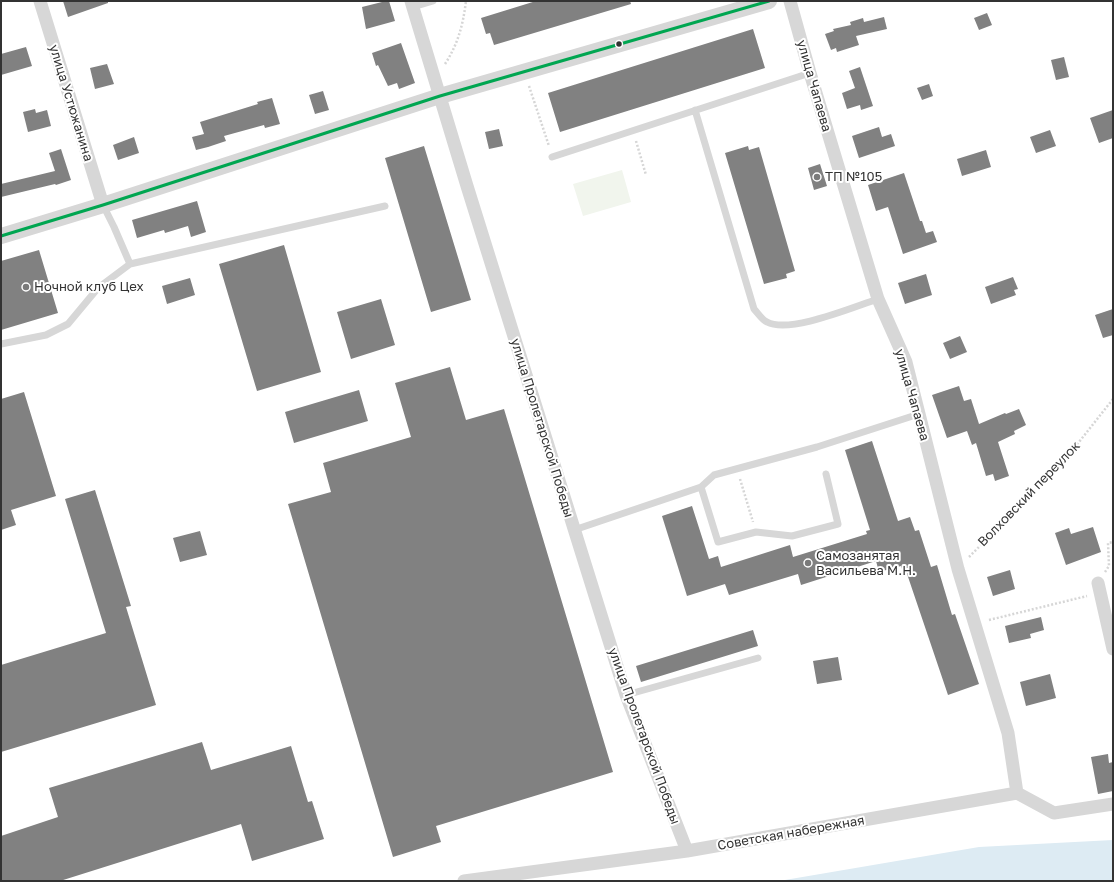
<!DOCTYPE html>
<html>
<head>
<meta charset="utf-8">
<style>
	body { margin:0 }
	#map { position:relative; width:1114px; height:882px; overflow:hidden; background:#fff; font-family:"Golos Text",sans-serif }
	canvas { display:block }
	.frame { position:absolute; inset:0; border:2px solid #333; pointer-events:none }
</style>
</head>
<body>
<div id="map">
<canvas width="1114" height="882"></canvas>
<div class="frame"></div>
</div>
<script>
const g = document.querySelector('canvas').getContext('2d');
g.lineJoin = 'round';
function fillPath(path, color) { g.fillStyle = color; g.fill(path, 'evenodd'); }
function stroke(path, color, width, dash) { g.strokeStyle = color; g.lineWidth = width; g.lineCap = dash ? 'butt' : 'round'; g.setLineDash(dash || []); g.stroke(path); }
function write(font, color, halo, rows, align = 'center') {
  g.font = font + ' "Golos Text",sans-serif'; g.lineWidth = 4; g.setLineDash([]); g.textBaseline = 'middle'; g.strokeStyle = halo; g.fillStyle = color; for (const [text, x, y, turn = 0] of rows) {
    g.save(); g.translate(x, y); g.rotate((+turn || 0) * Math.PI / 180); g.textAlign = isNaN(turn) ? turn : align; if (halo) g.strokeText(text, 0, 0); g.fillText(text, 0, 0); g.restore();
  }
}
fillPath(new Path2D(`
	M622 170 631 202 583 216 573 184Z`), '#f1f5ed');
fillPath(new Path2D(`
	M1113 840V881H779L979 847Z`), '#ddebf3');
fillPath(new Path2D(`
	M63 1H108V3L68 17Z
	M386 1H389L395 21 366 29 362 7Z
	M536 1H630L631 4 494 45 490 33 486 34 481 18Z
	M987 13 992 25 979 30 974 18Z
	M884 17 887 29 856 36 859 45 837 52 836 48 831 50 825 34 834 31 833 29 851 25 850 22 863 18 864 22Z
	M753 29 765 68 560 132 548 93Z
	M401 43 415 83 399 89 397 83 388 86 378 65 376 66 372 53Z
	M26 47 32 66 1 75V54Z
	M1064 57 1069 77 1056 80 1051 60Z
	M107 64 114 84 95 89 90 68Z
	M860 67 873 106 861 110 860 105 847 109 842 93 855 88 849 71Z
	M929 84 933 96 922 100 917 88Z
	M323 91 329 110 315 114 309 95Z
	M272 98 280 124 265 128 264 125 224 136 226 141 208 147 196 150 192 137 204 134 200 122 258 104 257 102Z
	M35 109 36 113 47 110 51 126 28 132 23 112Z
	M1113 110V138L1099 143 1090 118Z
	M879 127 882 137 891 134 895 146 859 158 852 136Z
	M499 129 503 146 489 149 485 132Z
	M1050 130 1056 146 1036 153 1030 137Z
	M134 137 139 153 118 160 113 145Z
	M424 146 471 300 431 312 385 158Z
	M748 146 749 150 759 147 795 271 786 274 787 278 764 284 725 153Z
	M61 149 71 180 56 185 55 184 1 197V184L55 171 49 153Z
	M986 150 991 167 962 176 957 159Z
	M820 164 827 186 814 190 808 168Z
	M904 173 920 221H922L926 233 933 231 937 242 903 254 888 207 876 211 868 185Z
	M197 201 206 232 191 237 188 226 165 233 164 230 137 238 132 220Z
	M284 245 321 372 257 391 219 264Z
	M39 250 58 313 1 330V261Z
	M926 274 932 295 905 304 898 283Z
	M1013 277 1018 289 1014 290 1016 295 991 304 985 287Z
	M190 278 195 295 167 304 162 286Z
	M381 299 395 345 351 359 337 312Z
	M1113 309V335L1103 338 1095 315Z
	M960 336 967 352 950 359 943 343Z
	M450 367 466 420 504 409 613 772 436 826 441 842 393 857 288 504 331 492 323 463 411 437 395 383Z
	M959 386 964 401 971 399 979 424 1005 413 1006 414 1019 409 1026 425 1014 431 1015 434 998 442 1009 476 995 481 993 474 986 476 976 443 972 445 967 431 947 438 932 395Z
	M359 390 368 421 294 443 285 412Z
	M24 392 56 496 11 510 16 525 1 530V399Z
	M872 441 898 521 910 517 915 531 919 530 931 567 937 565 952 615 955 614 979 684 948 695 905 568 902 569 901 566 879 572 876 561 801 585 798 574 729 595 725 584 687 596 662 516 692 506 709 559 718 556 721 567 790 545 793 557 867 534 866 531 870 530 845 450Z
	M95 490 131 606 126 607 156 705 1 752V665L106 633 65 499Z
	M1093 527 1101 552 1066 565 1055 533 1069 528 1071 534Z
	M200 531 207 555 180 562 173 538Z
	M1010 570 1015 589 993 596 987 577Z
	M1041 617 1044 630 1030 634 1031 638 1009 643 1005 626Z
	M753 630 758 646 641 682 636 666Z
	M838 657 842 680 817 684 813 661Z
	M1050 674 1056 698 1026 706 1020 682Z
	M202 742 211 770 291 746 308 802 312 801 324 839 252 861 241 824 60 881H1V836L58 817 49 788Z
	M1108 754 1109 763 1113 762V791L1098 794 1091 757Z`), '#818181');
stroke(new Path2D(`
	M445 64C458 44 463 25 466 1
	M529 86 549 146
	M636 141 646 175
	M740 479 753 522
	M969 557 1064 461 1113 399
	M1105 572 1109 566 1108 543 1113 542
	M989 620 1087 596`), '#d6d6d6', 2.5, [2, 2]);
stroke(new Path2D(`
	M413 7 433 1
	M695 110 754 309C758 313 762 320 767 322 790 334 853 307 878 299
	M552 157 810 73
	M103 205 114 227 130 264
	M1 344 46 335 68 324 98 288 130 264 385 206
	M701 487 718 542 756 532 792 536 838 524 826 474
	M574 530 701 487 714 475 817 447 919 414
	M626 695 758 658`), '#d7d7d7', 7);
stroke(new Path2D(`
	M40 1 103 205
	M411 1 467 186 626 695 687 851
	M790 1 810 73 878 299 906 362 958 569 1008 733 1017 793
	M1098 583 1113 649
	M464 881 687 851 1017 793 1054 813 1113 804`), '#d7d7d7', 13);
stroke(new Path2D(`
	M1 236 103 205 440 96 769 1`), '#d7d7d7', 16);
stroke(new Path2D(`
	M1 236 103 205 440 96 769 1`), '#00a651', 3);
for (const [x, y, r, color] of [
	[619,44,3.5,"#333"],
	[817,177,4,"#7a7a7a"],
	[26,287,4,"#7a7a7a"],
	[808,563,4,"#7a7a7a"]
]) { const dot = new Path2D(); dot.arc(x, y, r, 0, 2 * Math.PI); g.fillStyle = color; g.fill(dot); stroke(dot, '#fff', 1.5); }
write('13px', '#333', '#fff', [
	["улица Чапаева",814,86,74],
	["улица Устюжанина",71,103,73],
	["улица Чапаева",912,395,74],
	["улица Пролетарской Победы",542,428,73],
	["Волховский переулок",1029,494,-46],
	["улица Пролетарской Победы",644,736,70],
	["Советская набережная",791,833,-10]
]);
write('13px', '#333', '#fff', [
	["ТП №105",825,177],
	["Ночной клуб Цех",34,287],
	["Самозанятая",816,556],
	["Васильева М.Н.",816,571]
], 'left');
</script>
</body>
</html>
